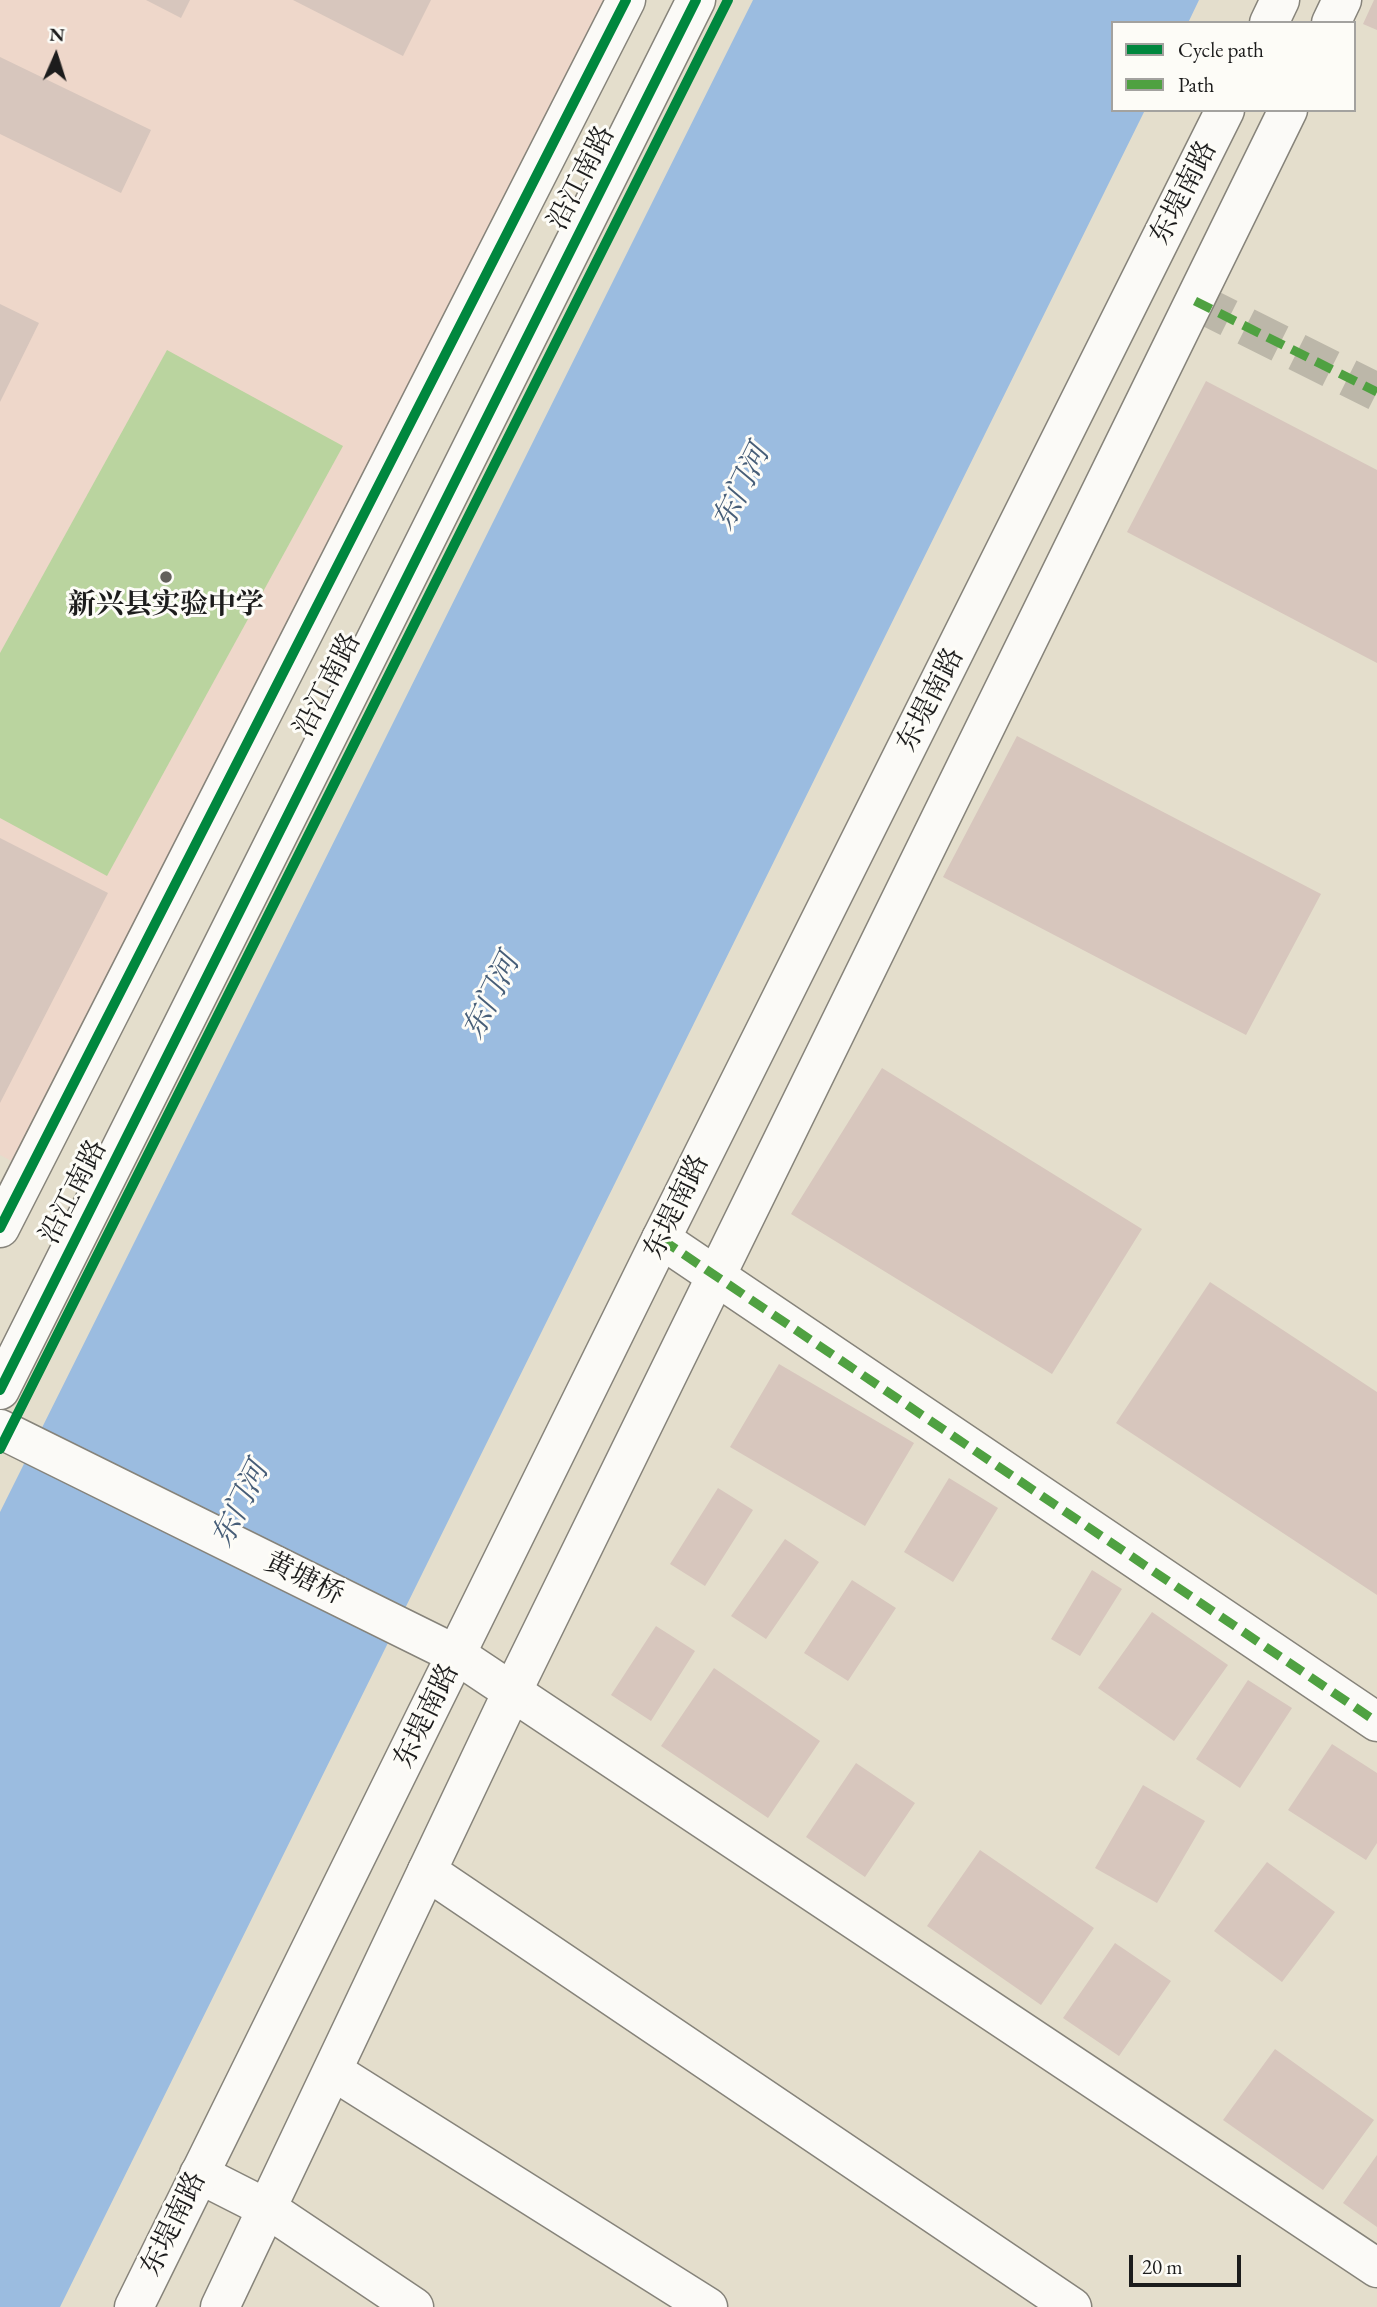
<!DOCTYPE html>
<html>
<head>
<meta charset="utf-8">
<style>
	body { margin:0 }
	#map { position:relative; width:1377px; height:2307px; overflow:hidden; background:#e4decc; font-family:"EB Garamond",serif }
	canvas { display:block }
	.legend { position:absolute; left:1111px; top:21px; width:245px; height:91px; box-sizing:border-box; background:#fdfcf7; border:2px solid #a3a29f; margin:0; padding:9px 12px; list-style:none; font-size:21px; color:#1c1c1c }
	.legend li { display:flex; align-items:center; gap:14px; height:35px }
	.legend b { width:35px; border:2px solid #a3a29f }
	.north { position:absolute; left:21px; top:21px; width:70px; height:70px; -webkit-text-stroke:5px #fdfcf7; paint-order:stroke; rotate:3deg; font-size:19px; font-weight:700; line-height:28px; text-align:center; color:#1c1c1c }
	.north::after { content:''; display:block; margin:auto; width:24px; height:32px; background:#1c1c1c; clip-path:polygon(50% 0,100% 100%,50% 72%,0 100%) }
	.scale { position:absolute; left:1129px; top:2255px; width:112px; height:32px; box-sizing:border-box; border:4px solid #1c1c1c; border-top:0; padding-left:9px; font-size:21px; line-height:24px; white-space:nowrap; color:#1c1c1c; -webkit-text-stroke:5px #fdfcf7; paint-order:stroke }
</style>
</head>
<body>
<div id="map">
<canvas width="1377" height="2307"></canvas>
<ul class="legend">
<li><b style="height:9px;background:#00873e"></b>Cycle path</li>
<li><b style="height:9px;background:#4fa141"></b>Path</li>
</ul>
<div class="north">N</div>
<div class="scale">20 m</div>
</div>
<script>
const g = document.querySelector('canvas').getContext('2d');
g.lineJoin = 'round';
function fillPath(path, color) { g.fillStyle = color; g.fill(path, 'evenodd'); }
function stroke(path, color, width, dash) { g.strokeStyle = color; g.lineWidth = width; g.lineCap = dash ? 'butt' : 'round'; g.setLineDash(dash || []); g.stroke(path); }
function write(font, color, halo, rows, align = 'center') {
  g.font = font + ' "EB Garamond","Noto Serif SC",serif'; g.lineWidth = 6; g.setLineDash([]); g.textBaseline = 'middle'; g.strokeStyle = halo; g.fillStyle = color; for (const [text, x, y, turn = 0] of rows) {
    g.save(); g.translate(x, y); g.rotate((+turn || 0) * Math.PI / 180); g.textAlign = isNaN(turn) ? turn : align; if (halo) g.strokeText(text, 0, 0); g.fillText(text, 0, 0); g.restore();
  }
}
fillPath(new Path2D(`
	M0 0H626L29 1170 0 1155Z`), '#eed7ca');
fillPath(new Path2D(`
	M167 350 343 446 107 876 0 818V653Z`), '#bad49f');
fillPath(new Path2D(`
	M753 0H1199L1188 23H1113V110H1145L60 2307H0V1512Z`), '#9bbce0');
fillPath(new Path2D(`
	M146 0H190L181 18Z
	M293 0H431L403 56Z
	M1374 0H1377V30L1363 24Z
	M0 57 151 130 121 193 0 134Z
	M0 304 39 323 0 402Z
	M1206 381 1377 470V663L1127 532Z
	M1017 736 1321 894 1246 1035 943 877Z
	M0 838 108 893 0 1103Z
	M882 1068 1142 1229 1052 1374 791 1214Z
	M1210 1282 1377 1392V1595L1116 1423Z
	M779 1364 914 1443 865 1526 730 1447Z
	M949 1478 998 1508 953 1582 904 1552Z
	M718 1488 753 1510 705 1586 670 1564Z
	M785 1539 819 1562 766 1639 731 1616Z
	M1092 1570 1122 1589 1080 1656 1051 1639Z
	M852 1580 896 1608 848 1681 804 1653Z
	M1152 1612 1228 1665 1174 1741 1098 1688Z
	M656 1626 695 1651 651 1721 611 1695Z
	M714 1668 820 1741 768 1818 661 1746Z
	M1248 1680 1292 1708 1240 1788 1196 1759Z
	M1332 1744 1377 1773V1843L1366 1860 1288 1810Z
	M856 1763 915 1803 865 1877 806 1837Z
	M1143 1785 1205 1821 1157 1903 1095 1868Z
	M980 1850 1094 1928 1041 2005 927 1926Z
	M1267 1862 1335 1912 1282 1982 1214 1931Z
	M1115 1943 1171 1981 1119 2056 1063 2018Z
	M1275 2049 1374 2120 1323 2190 1223 2120Z
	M1377 2155V2227L1343 2203Z`), '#d7c6bd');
stroke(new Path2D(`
	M1195 301 1377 392`), '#bcb7a9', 38, [38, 19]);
const minor = new Path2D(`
	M661 1239 1377 1722
	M457 1655 1377 2268
	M427 1871 1072 2307
	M333 2071 708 2307
	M199 2174 268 2209 414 2307`);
const major = new Path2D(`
	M1269 23 1280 0
	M1331 23 1342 0
	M0 1228 626 0
	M0 1390 696 0
	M0 1429 457 1655
	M134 2307 661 1239 1225 110
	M220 2307 512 1692 1288 110`);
stroke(minor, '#86837a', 41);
stroke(major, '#86837a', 41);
stroke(minor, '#fbfaf7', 38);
stroke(major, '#fbfaf7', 38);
stroke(new Path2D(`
	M1195 301 1377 392
	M661 1239 1377 1722`), '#4fa141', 9, [18, 9]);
stroke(new Path2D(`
	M0 1228 626 0
	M0 1390 696 0
	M0 1449 728 0`), '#00873e', 10);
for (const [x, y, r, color] of [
	[166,577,7,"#62605a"]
]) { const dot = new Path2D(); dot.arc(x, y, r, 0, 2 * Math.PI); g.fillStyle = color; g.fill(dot); stroke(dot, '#fdfcf7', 2.5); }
write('28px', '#1c1c1c', '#fdfcf7', [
	["沿江南路",582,178,-63],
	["东堤南路",1184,193,-63],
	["沿江南路",328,685,-63],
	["东堤南路",931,700,-63],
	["沿江南路",74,1192,-63],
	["东堤南路",677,1207,-64],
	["黄塘桥",304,1579,26],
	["东堤南路",427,1716,-64],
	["东堤南路",174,2224,-64]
]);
write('bold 28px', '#1c1c1c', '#fdfcf7', [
	["新兴县实验中学",166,605]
]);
write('italic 30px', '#475e78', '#fdfcf7', [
	["东门河",742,488,-64],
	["东门河",492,997,-64],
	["东门河",241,1505,-64]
]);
</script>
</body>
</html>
